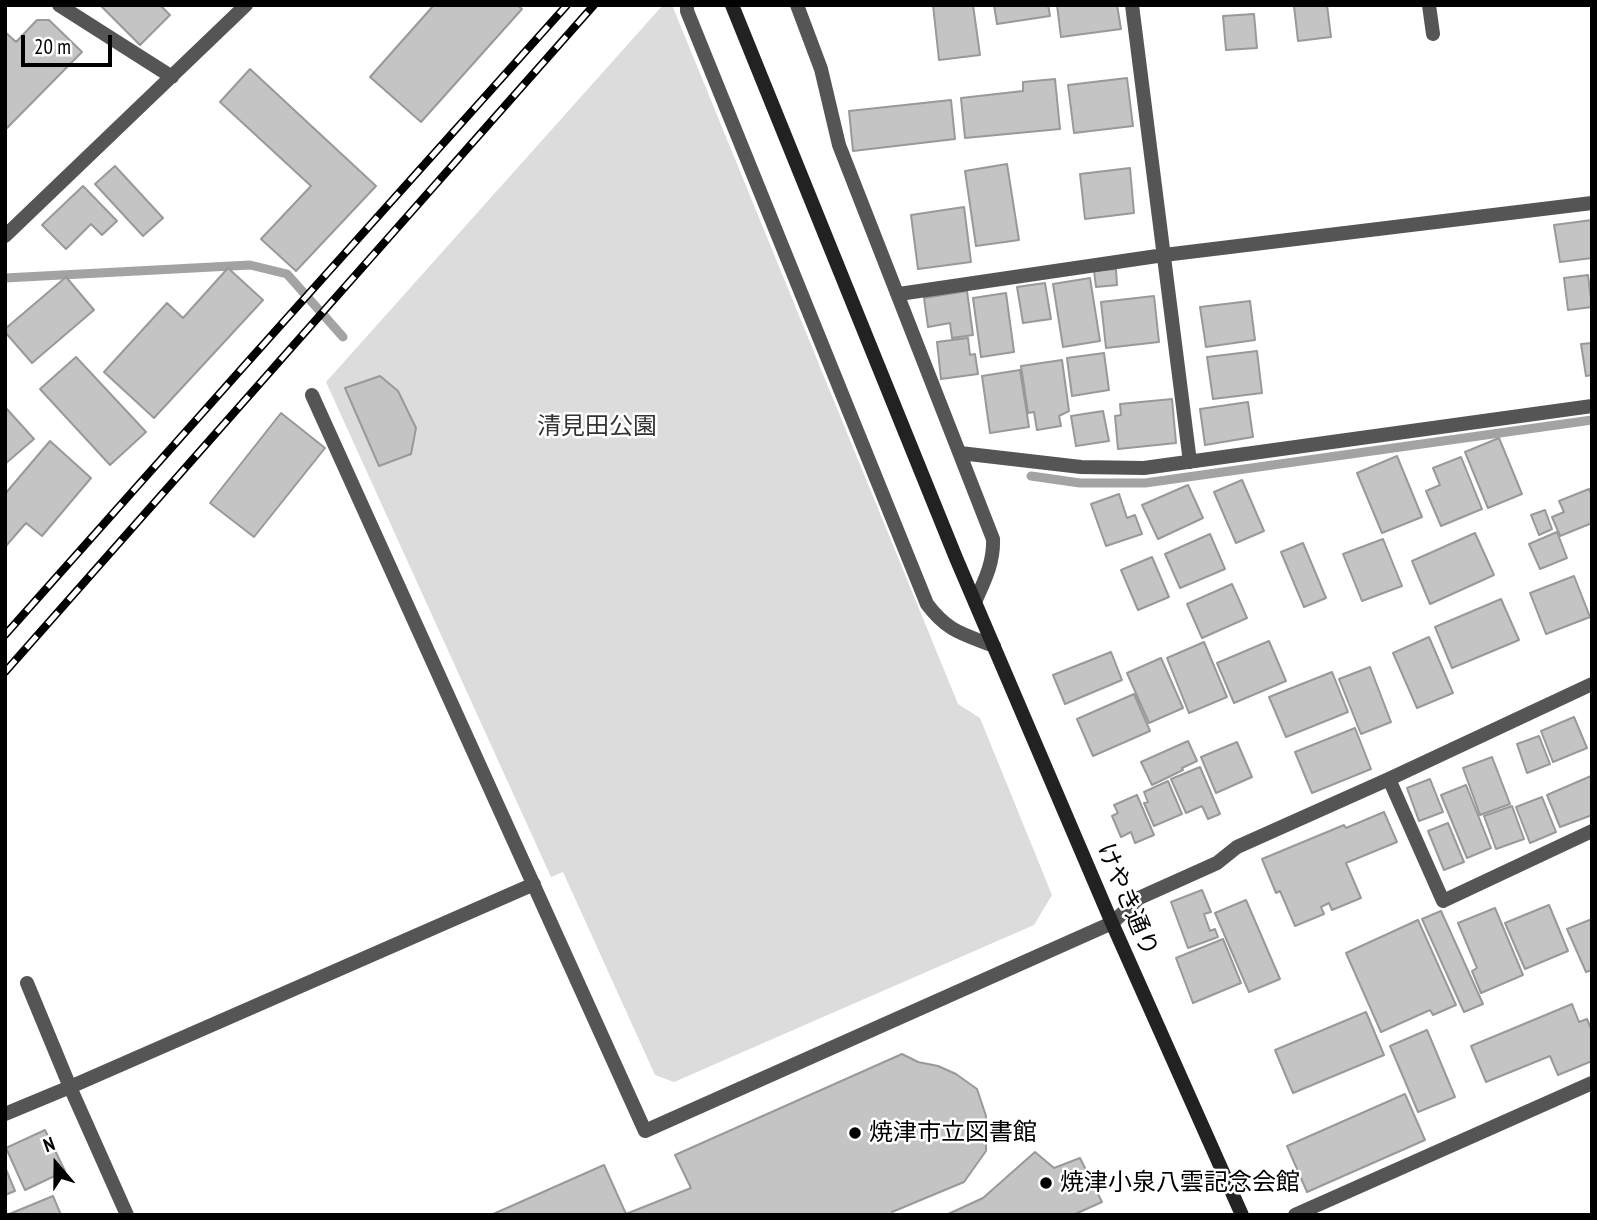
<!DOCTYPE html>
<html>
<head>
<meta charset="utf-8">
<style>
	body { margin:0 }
	#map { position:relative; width:1597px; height:1220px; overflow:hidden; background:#fff; font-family:"PT Sans Narrow",sans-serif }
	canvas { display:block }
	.frame { position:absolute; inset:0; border:7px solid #000; pointer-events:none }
	.north { position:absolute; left:21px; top:1129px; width:70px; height:70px; -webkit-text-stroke:5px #fff; paint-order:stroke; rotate:340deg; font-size:19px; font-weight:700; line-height:28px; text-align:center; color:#000 }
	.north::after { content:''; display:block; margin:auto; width:24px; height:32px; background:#000; clip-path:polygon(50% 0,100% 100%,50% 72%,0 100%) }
	.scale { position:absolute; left:21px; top:35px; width:91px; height:32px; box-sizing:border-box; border:4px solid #000; border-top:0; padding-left:9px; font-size:21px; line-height:24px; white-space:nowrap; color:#000; -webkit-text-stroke:5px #fff; paint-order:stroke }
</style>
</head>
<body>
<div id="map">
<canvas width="1597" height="1220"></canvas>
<div class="frame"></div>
<div class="north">N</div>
<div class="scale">20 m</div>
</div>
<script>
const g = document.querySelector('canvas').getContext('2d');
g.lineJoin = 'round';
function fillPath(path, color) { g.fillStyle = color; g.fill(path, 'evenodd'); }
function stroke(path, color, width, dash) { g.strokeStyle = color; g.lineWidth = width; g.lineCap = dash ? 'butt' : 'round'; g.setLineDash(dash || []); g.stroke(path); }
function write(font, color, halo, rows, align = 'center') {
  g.font = font + ' "PT Sans Narrow","Noto Sans JP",sans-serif'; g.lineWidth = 5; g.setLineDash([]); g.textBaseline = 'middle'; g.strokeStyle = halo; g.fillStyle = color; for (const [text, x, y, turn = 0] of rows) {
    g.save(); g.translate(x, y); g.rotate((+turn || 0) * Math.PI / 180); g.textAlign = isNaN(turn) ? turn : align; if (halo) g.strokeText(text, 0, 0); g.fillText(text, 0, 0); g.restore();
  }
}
fillPath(new Path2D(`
	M663 5H672L958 704 980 718 1052 895 1034 925 674 1082 655 1075 563 872 551 877 326 382Z`), '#dcdcdc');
stroke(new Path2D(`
	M5 278 250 265 287 274 343 337
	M1031 476 1080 483H1145L1592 420`), '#a3a3a3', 9);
const building = new Path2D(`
	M100 5H160L170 15 140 45Z
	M434 5H517L522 9 421 122 370 77Z
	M933 5H973L980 55 939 60Z
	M994 5H1048L1050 16 997 24Z
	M1057 5H1117L1121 29 1061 37Z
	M1302 5H1327L1331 37 1298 41 1294 6Z
	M1254 14 1257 48 1226 50 1223 16Z
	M37 20H49L82 52 5 130V32L16 42Z
	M250 69 376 186 296 271 261 239 311 186 220 102Z
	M1127 78 1133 126 1074 133 1068 85Z
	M1055 79 1060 129 965 138 961 98 1023 91V82Z
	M951 100 955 139 853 151 849 111Z
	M1007 164 1019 240 976 246 965 171Z
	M115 166 163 218 143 236 95 184Z
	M1130 168 1134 213 1085 219 1080 174Z
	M83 186 117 221 102 235 91 224 66 249 42 225Z
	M964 207 971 262 918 269 911 215Z
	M1592 220V258L1560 262 1554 225Z
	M228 268 263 300 154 418 104 372 167 303 183 318Z
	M1116 269 1117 285 1096 287 1094 271Z
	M1588 275 1592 307 1568 310 1564 278Z
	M66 277 94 310 32 363 5 332V329Z
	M1090 278 1100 341 1063 347 1053 284Z
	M1045 283 1051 319 1023 323 1017 287Z
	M967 291 973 335 952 338 950 323 928 327 924 298Z
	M1006 293 1014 352 981 357 973 298Z
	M1154 296 1159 342 1106 348 1101 302Z
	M1250 301 1255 340 1206 347 1200 307Z
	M968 338 970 355 975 354 978 374 941 379 937 342Z
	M1592 343V375L1586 376 1581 344Z
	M1257 351 1262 393 1213 399 1207 357Z
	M1104 353 1109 390 1072 396 1067 358Z
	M76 357 146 432 110 465 40 389Z
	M1062 360 1069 411 1059 416 1061 426 1037 430 1034 412 1028 413 1021 366Z
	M1020 370 1029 427 990 433 982 376Z
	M380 376 398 391 416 428 411 454 379 466 345 388Z
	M1172 399 1176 443 1118 449 1115 416 1121 415 1120 404Z
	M1248 402 1253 437 1205 445 1200 409Z
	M5 407 34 439 5 464Z
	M1103 411 1109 441 1076 446 1071 416Z
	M281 413 325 448 254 537 210 503Z
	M1499 438 1522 494 1488 508 1465 452Z
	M50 441 91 478 42 536 26 523 5 547V494Z
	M1397 456 1422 517 1382 533 1357 473Z
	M1461 457 1482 509 1441 526 1426 491 1440 485 1433 468Z
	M1242 480 1264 531 1236 543 1214 492Z
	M1188 485 1203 518 1158 539 1142 505Z
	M1589 489 1592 496V523L1560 536 1552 517 1564 512 1559 501Z
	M1119 494 1127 518 1135 515 1142 534 1106 546 1091 504Z
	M1545 510 1552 529 1539 535 1531 515Z
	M1557 532 1567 558 1540 569 1529 544Z
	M1475 533 1494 575 1430 604 1412 561Z
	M1210 534 1225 569 1180 588 1165 554Z
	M1383 539 1402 586 1362 601 1343 554Z
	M1303 543 1326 598 1304 607 1281 552Z
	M1152 557 1169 597 1138 610 1121 570Z
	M1574 576 1590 617 1546 634 1530 593Z
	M1232 584 1247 618 1202 638 1187 604Z
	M1501 599 1519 640 1452 668 1435 627Z
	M1429 637 1453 693 1417 708 1393 653Z
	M1269 641 1286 681 1234 703 1217 663Z
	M1204 642 1227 697 1189 713 1167 658Z
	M1111 652 1122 680 1065 704 1053 675Z
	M1161 658 1183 708 1149 723 1127 673Z
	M1370 667 1391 722 1361 734 1339 679Z
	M1332 672 1348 712 1286 737 1269 697Z
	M1134 694 1150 731 1093 756 1077 719Z
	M1574 717 1587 748 1553 762 1541 731Z
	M1355 728 1371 769 1312 793 1295 752Z
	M1539 736 1550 764 1527 773 1517 744Z
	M1188 741 1197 761 1182 768 1183 770 1152 785 1141 762Z
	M1237 742 1252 777 1216 793 1201 757Z
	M1492 757 1510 804 1480 815 1463 768Z
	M1200 767 1220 814 1208 819 1202 806 1186 813 1171 779Z
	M1591 776 1592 815 1560 827 1547 795Z
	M1430 779 1443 812 1419 821 1407 788Z
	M1168 781 1182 814 1154 826 1144 803 1148 802 1144 792Z
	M1466 785 1491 848 1467 858 1441 795Z
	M1137 795 1154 835 1135 843 1131 832 1121 837 1112 816 1118 813 1114 805Z
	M1542 797 1556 832 1530 843 1516 807Z
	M1512 806 1524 839 1496 849 1484 816Z
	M1384 812 1397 842 1346 863 1361 898 1332 910 1329 903 1321 907 1324 914 1295 926 1280 891 1276 893 1262 859 1344 825 1346 828Z
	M1448 823 1464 862 1444 870 1428 831Z
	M1202 890 1211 912 1204 914 1210 931 1215 929 1218 937 1188 948 1171 902Z
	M1246 900 1280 979 1249 992 1215 913Z
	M1549 905 1568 951 1525 969 1505 923Z
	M1495 908 1523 975 1481 993 1472 971 1477 968 1458 923Z
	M1441 911 1483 1004 1464 1012 1422 919Z
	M1592 919V970L1586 972 1567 929Z
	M1418 920 1456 1005 1433 1015 1430 1010 1381 1032 1346 953Z
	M1223 939 1241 983 1193 1003 1176 958Z
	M1572 1004 1579 1022 1587 1019 1592 1031V1061L1558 1075 1550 1056 1486 1082 1471 1046Z
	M1366 1012 1384 1055 1293 1093 1275 1050Z
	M1427 1030 1455 1097 1418 1112 1390 1046Z
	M902 1054 918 1062 938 1066 956 1074 977 1089 986 1116V1151L964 1182 892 1212 894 1215H491L604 1165 626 1214 691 1188 675 1155Z
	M1405 1094 1425 1140 1307 1192 1287 1146Z
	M45 1130 65 1171 25 1190 6 1148Z
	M1035 1152 1054 1168 1080 1158 1102 1202 1073 1215H946L983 1198Z
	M5 1167 15 1191 5 1195Z
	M53 1196 61 1215H7Z`);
fillPath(building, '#c4c4c4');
stroke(building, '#999', 2);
stroke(new Path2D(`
	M59 5 172 77
	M687 5V11L927 604C948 632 963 634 994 646
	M797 5 821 69 839 145 993 539C994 562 985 580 975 602
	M1132 5 1190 462
	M1429 5 1433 34
	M5 236 246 5
	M899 294 1164 255 1592 203
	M312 395 645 1131 1112 923 1139 898 1217 863 1237 847 1389 779 1592 684
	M960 453 1081 467 1144 468 1592 406
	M1389 779 1443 901 1592 831
	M27 983 70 1087 127 1215
	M5 1114 70 1087 534 884
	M1295 1215 1592 1083`), '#555', 14);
stroke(new Path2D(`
	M732 5 956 558 1112 923 1242 1215`), '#222', 14);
const rail = new Path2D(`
	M5 635 245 365 567 5
	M5 672 594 5`);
stroke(rail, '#000', 8);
stroke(rail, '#fff', 5, [16]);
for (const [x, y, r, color] of [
	[855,1133,7,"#000"],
	[1046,1183,7,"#000"]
]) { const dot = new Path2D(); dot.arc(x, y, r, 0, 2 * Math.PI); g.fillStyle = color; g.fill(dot); stroke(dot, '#fff', 2.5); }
write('24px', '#333', '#fff', [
	["清見田公園",597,427]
]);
write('24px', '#000', '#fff', [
	["けやき通り",1127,900,67]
]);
write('24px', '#000', '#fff', [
	["焼津市立図書館",869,1133],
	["焼津小泉八雲記念会館",1060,1183]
], 'left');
</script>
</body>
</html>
